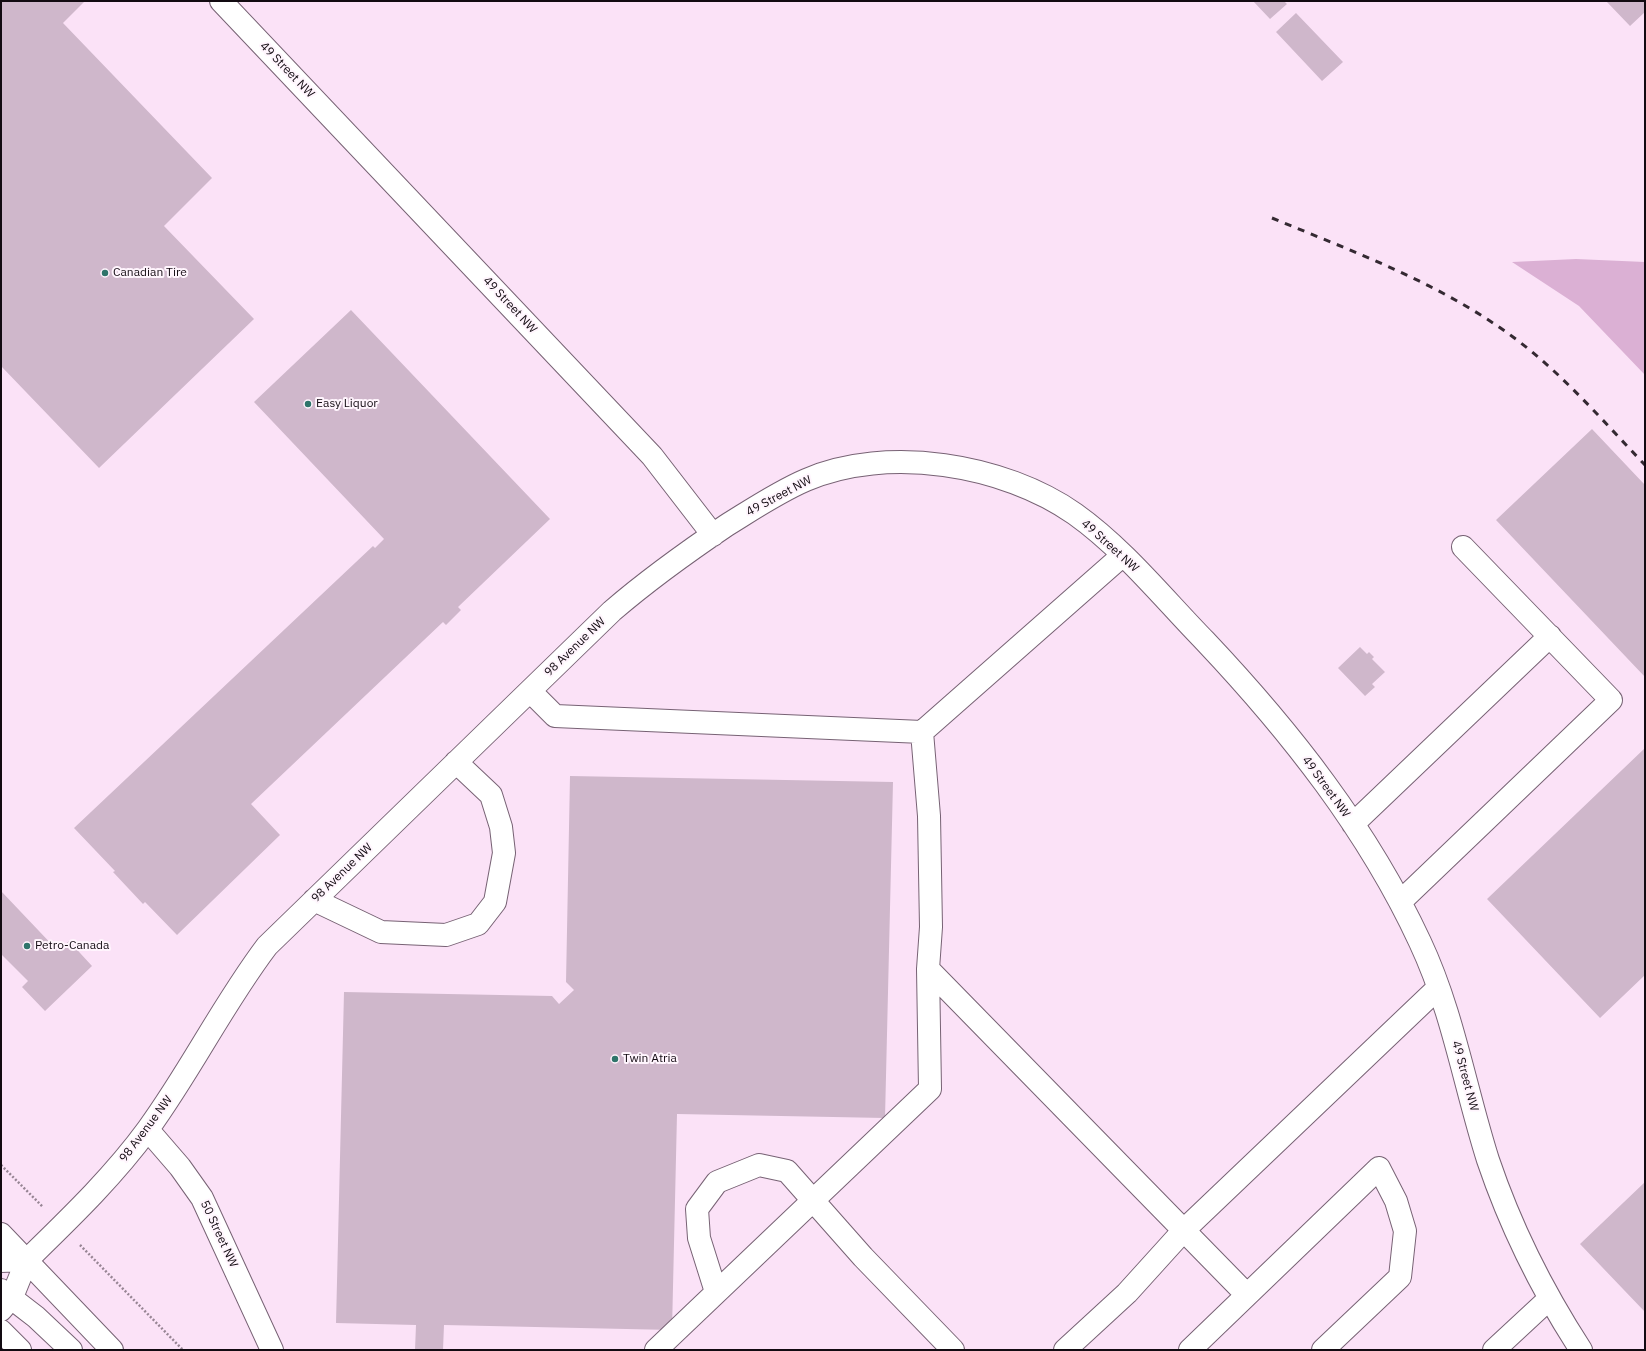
<!DOCTYPE html>
<html>
<head>
<meta charset="utf-8">
<style>
	body { margin:0 }
	#map { position:relative; width:1646px; height:1351px; overflow:hidden; background:#fbe2f7; font-family:"IBM Plex Sans",sans-serif }
	canvas { display:block }
	.frame { position:absolute; inset:0; border:2px solid #120a11; pointer-events:none }
</style>
</head>
<body>
<div id="map">
<canvas width="1646" height="1351"></canvas>
<div class="frame"></div>
</div>
<script>
const g = document.querySelector('canvas').getContext('2d');
g.lineJoin = 'round';
function fillPath(path, color) { g.fillStyle = color; g.fill(path, 'evenodd'); }
function stroke(path, color, width, dash) { g.strokeStyle = color; g.lineWidth = width; g.lineCap = dash ? 'butt' : 'round'; g.setLineDash(dash || []); g.stroke(path); }
function write(font, color, halo, rows, align = 'center') {
  g.font = font + ' "IBM Plex Sans",sans-serif'; g.lineWidth = 4; g.setLineDash([]); g.textBaseline = 'middle'; g.strokeStyle = halo; g.fillStyle = color; for (const [text, x, y, turn = 0] of rows) {
    g.save(); g.translate(x, y); g.rotate((+turn || 0) * Math.PI / 180); g.textAlign = isNaN(turn) ? turn : align; if (halo) g.strokeText(text, 0, 0); g.fillText(text, 0, 0); g.restore();
  }
}
fillPath(new Path2D(`
	M1576 259 1645 262V375L1579 306 1512 262Z`), '#dbb0d4');
fillPath(new Path2D(`
	M1 1H85L63 23 212 178 164 226 254 319 99 468 1 366Z
	M1253 1H1284L1287 4 1270 19Z
	M1606 1H1645V12L1630 26Z
	M1296 13 1343 62 1322 81 1276 32Z
	M351 310 550 519 458 607 461 610 446 625 443 622 251 804 280 835 177 935 145 902 143 904 113 872 115 871 74 828 373 546 375 548 384 539 254 402Z
	M1592 429 1645 485V677L1496 520Z
	M1360 647 1367 654 1369 652 1374 657 1372 659 1385 672 1372 684 1375 687 1365 696 1338 668Z
	M1645 748V975L1600 1018 1487 899Z
	M570 776 893 782 885 1118 677 1114 672 1330 444 1325 443 1350H415L416 1325 336 1323 344 992 552 996 559 1004 574 990 566 982Z
	M1 891 58 951 69 941 92 966 45 1011 22 987 28 981 1 954Z
	M1645 1182V1312L1580 1244Z`), '#cfb7cb');
const minor = new Path2D(`
	M221 1 652 456 713 535
	M530 691 555 716 922 732 929 816 931 927 928 969 930 1089 656 1350
	M922 732 1123 555
	M1353 824 1550 636
	M314 900 381 932 446 935 478 924 495 902 504 853 501 827 491 795 456 762
	M1400 902 1611 700 1463 547
	M928 969 1247 1295
	M148 1130 180 1167 202 1198 272 1350
	M27 1260C69 1219 113 1177 148 1129 191 1070 223 1004 267 946L612 611C648 580 687 552 727 525 753 509 778 492 806 480 887 445 1004 464 1075 514 1124 549 1163 598 1205 641 1290 731 1368 830 1420 942 1453 1012 1465 1088 1488 1160 1511 1228 1542 1290 1581 1350
	M716 1292 699 1238 697 1209 717 1182 759 1165 787 1171 863 1257 953 1350
	M1065 1350 1127 1293 1184 1230 1438 988
	M1190 1350 1379 1168 1396 1201 1405 1231 1400 1277 1323 1350
	M1494 1350 1549 1299`);
const major = new Path2D(`
	M1 1234 112 1350
	M1 1261 27 1260
	M1 1290 36 1317 71 1350
	M1 1310 12 1297 27 1260
	M1 1331 20 1350`);
stroke(minor, '#776274', 24);
stroke(major, '#776274', 24);
stroke(new Path2D(`
	M1 1165 43 1207
	M80 1245 183 1350`), '#978594', 2.5, [2, 2]);
stroke(minor, '#fff', 22);
stroke(major, '#fff', 22);
stroke(new Path2D(`
	M1272 218C1354 252 1440 283 1513 337 1562 373 1603 421 1645 465`), '#342932', 3, [7, 7]);
for (const [x, y, r, color] of [
	[105,273,4,"#2e746a"],
	[308,404,4,"#2e746a"],
	[27,946,4,"#2e746a"],
	[615,1059,4,"#2e746a"]
]) { const dot = new Path2D(); dot.arc(x, y, r, 0, 2 * Math.PI); g.fillStyle = color; g.fill(dot); stroke(dot, '#fff5fd', 1.5); }
write('12px', '#120a11', '#fff5fd', [
	["49 Street NW",287,70,46],
	["49 Street NW",510,305,47],
	["49 Street NW",779,496,-28],
	["49 Street NW",1110,546,42],
	["98 Avenue NW",575,647,-44],
	["49 Street NW",1326,787,54],
	["98 Avenue NW",342,873,-44],
	["49 Street NW",1465,1076,75],
	["98 Avenue NW",146,1129,-53],
	["50 Street NW",219,1234,65]
]);
write('12px', '#120a11', '#fff5fd', [
	["Canadian Tire",113,273],
	["Easy Liquor",316,404],
	["Petro-Canada",35,946],
	["Twin Atria",623,1059]
], 'left');
</script>
</body>
</html>
